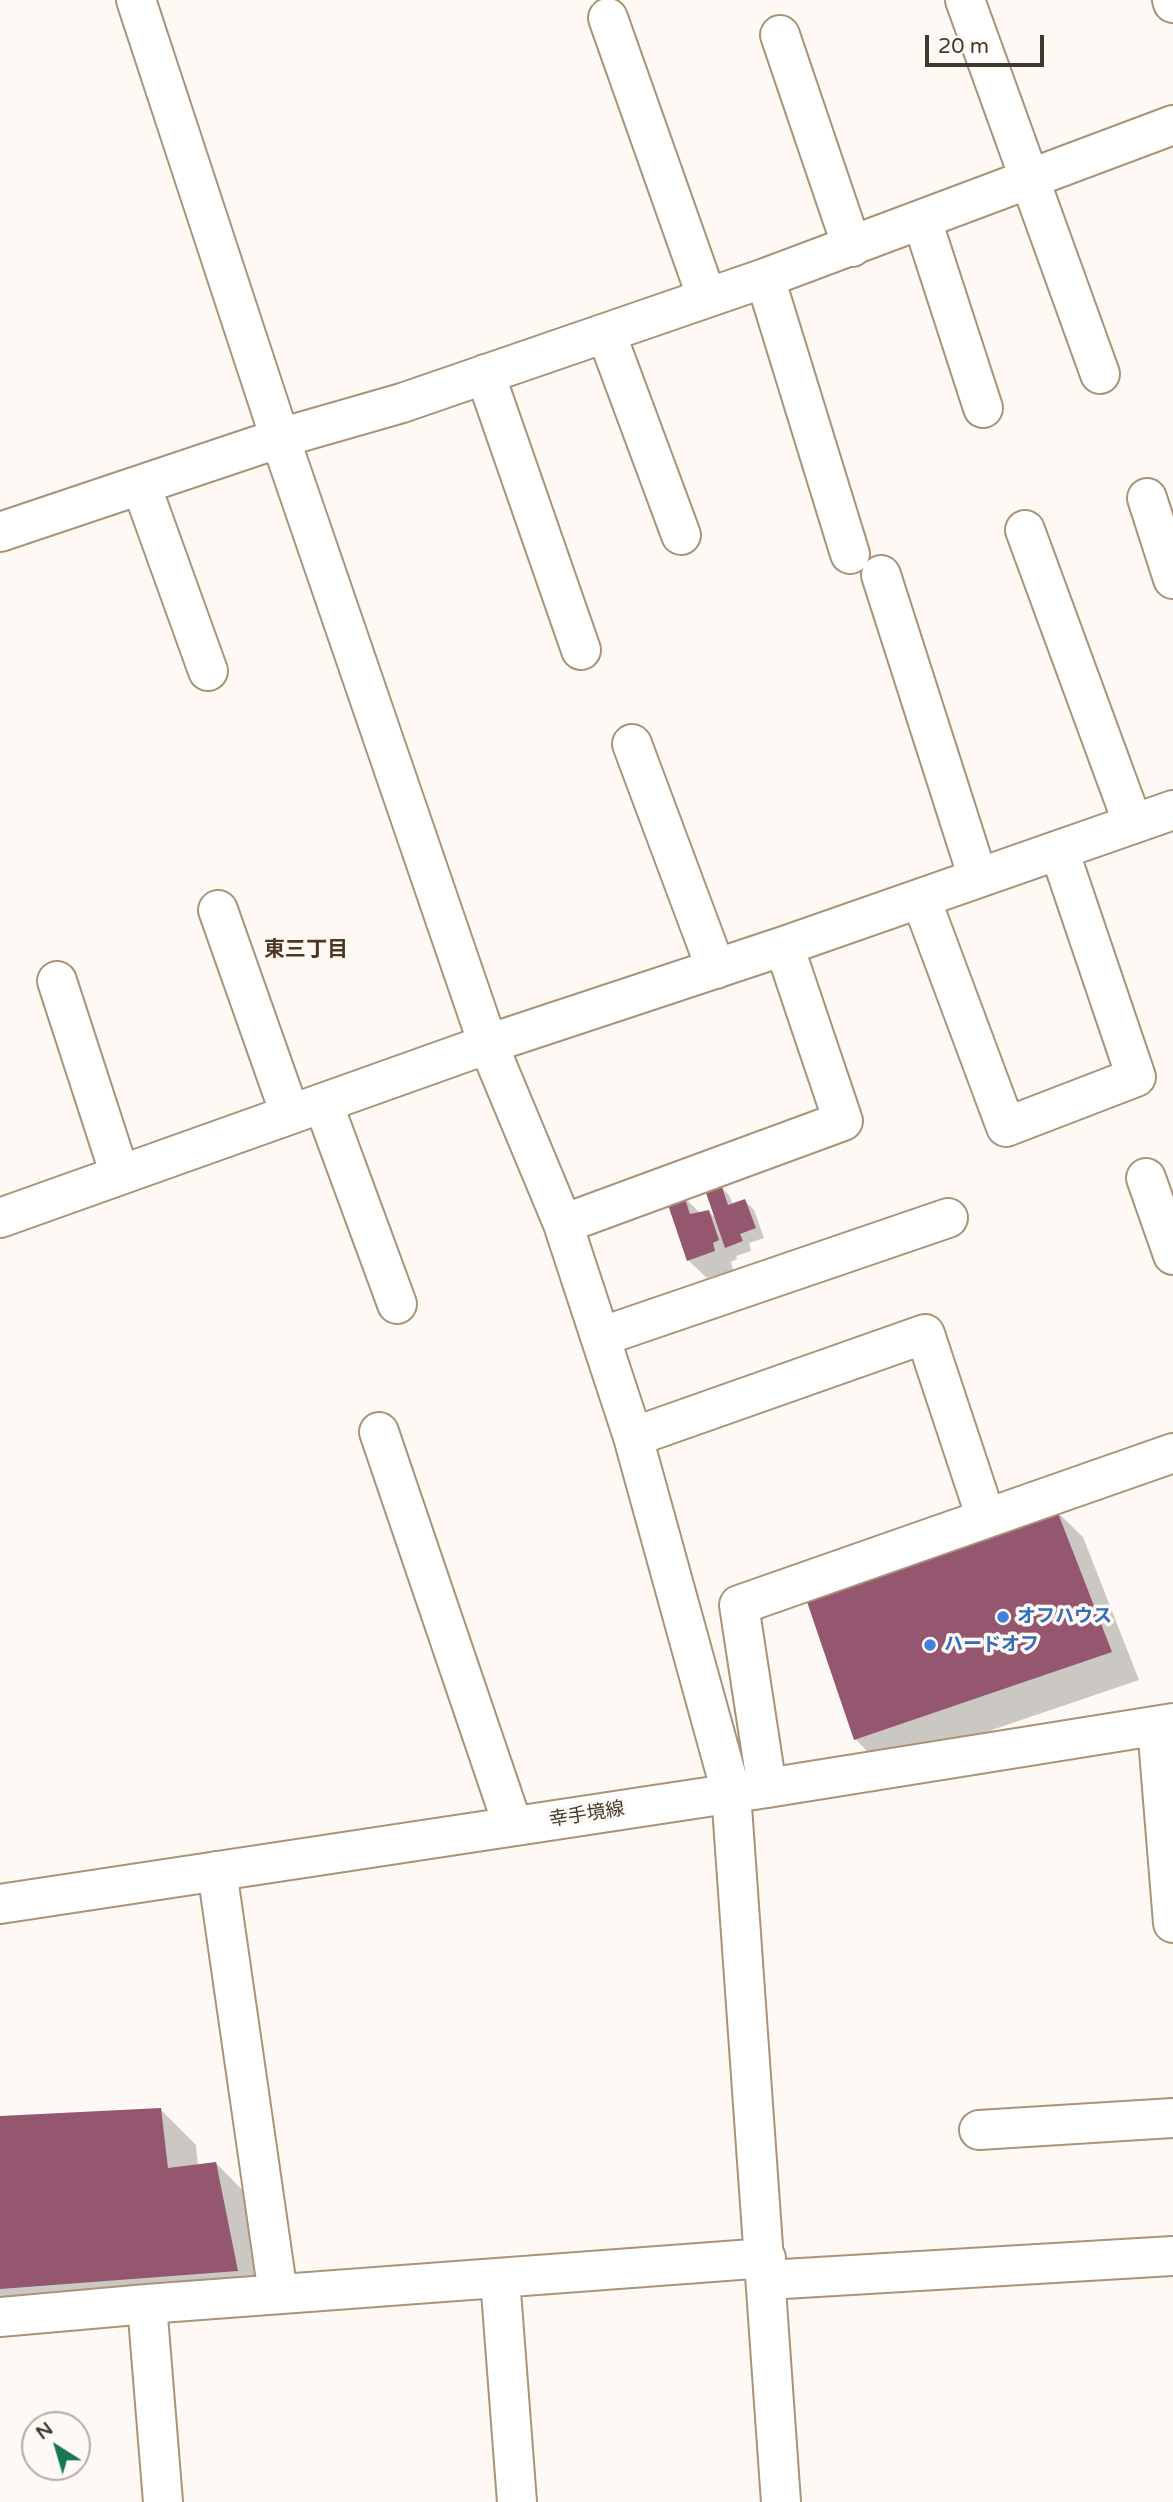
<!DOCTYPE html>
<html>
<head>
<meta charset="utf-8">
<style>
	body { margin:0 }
	#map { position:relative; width:1173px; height:2502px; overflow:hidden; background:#fef9f4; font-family:"Varela Round",sans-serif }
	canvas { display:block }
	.north { position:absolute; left:21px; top:2411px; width:70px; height:70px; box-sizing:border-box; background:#fef9f4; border:2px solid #b3aca5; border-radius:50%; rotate:323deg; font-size:19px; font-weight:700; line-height:28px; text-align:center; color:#42392e }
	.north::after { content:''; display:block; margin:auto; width:24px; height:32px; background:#17784f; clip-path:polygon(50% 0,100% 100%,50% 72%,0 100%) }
	.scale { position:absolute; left:925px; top:35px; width:119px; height:32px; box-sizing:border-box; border:4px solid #42392e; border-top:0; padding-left:9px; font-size:21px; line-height:24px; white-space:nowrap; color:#42392e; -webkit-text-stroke:5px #fef9f4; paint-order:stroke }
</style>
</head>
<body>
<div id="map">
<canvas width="1173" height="2502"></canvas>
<div class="north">N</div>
<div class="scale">20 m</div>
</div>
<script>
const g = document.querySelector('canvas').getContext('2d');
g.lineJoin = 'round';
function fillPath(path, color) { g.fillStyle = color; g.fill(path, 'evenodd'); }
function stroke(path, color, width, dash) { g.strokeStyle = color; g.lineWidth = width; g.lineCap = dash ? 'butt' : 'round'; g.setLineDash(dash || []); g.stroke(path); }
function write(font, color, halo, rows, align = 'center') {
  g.font = font + ' "Varela Round","Noto Sans JP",sans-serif'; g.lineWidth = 7; g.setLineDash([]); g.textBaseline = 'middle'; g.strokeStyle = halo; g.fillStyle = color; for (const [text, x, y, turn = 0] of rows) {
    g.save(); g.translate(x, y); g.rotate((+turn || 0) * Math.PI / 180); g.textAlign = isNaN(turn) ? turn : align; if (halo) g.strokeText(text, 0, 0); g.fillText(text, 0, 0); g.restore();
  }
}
fillPath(new Path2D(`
	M720 1186 729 1195 733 1205 745 1201 754 1210 764 1238 749 1243 751 1251 736 1256 737 1259 731 1262 733 1270 707 1278 688 1260 682 1195 701 1214 709 1212 718 1221Z
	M1055 1510 1083 1537 1139 1680 883 1767 855 1739Z
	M161 2110 196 2145 198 2166 216 2163 251 2199 272 2306 0 2327V2118Z`), '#0003');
fillPath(new Path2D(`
	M721 1184 728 1205 745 1199 756 1228 740 1234 743 1241 725 1248 705 1190Z
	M683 1193 690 1214 709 1210 719 1240 713 1243 715 1251 687 1261 666 1199Z
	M1056 1508 1112 1652 854 1740 805 1596Z
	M161 2108 168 2168 216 2162 238 2271 0 2289V2116Z`), '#95576f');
const minor = new Path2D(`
	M136 0 280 438 488 1044 563 1224 633 1437 731 1792 781 2502
	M965 0 1100 374
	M1172 0 1173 3
	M608 18 707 298
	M780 35 852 247
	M922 220 983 408
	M765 278 850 554
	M606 333 681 535
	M485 374 581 650
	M141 485 208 671
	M1147 498 1173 579
	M1025 530 1133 824
	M0 532 280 438 402 403 765 278 1173 125
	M881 575 978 878
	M632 744 716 969
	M921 899 1006 1127 1136 1077 1059 850
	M218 910 290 1114
	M57 981 120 1175
	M323 1103 397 1304
	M1146 1178 1173 1255
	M0 1218 488 1044 784 946 1173 810
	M563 1224 843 1121 784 946
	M600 1337 948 1218
	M379 1432 513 1826
	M633 1437 925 1334 986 1518
	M1157 1726 1173 1923
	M767 1788 739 1605 1173 1453
	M217 1871 278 2294
	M979 2130 1173 2118
	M500 2278 517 2502
	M767 2280 1173 2256
	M147 2304 766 2258
	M0 2317 147 2304 163 2502`);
const major = new Path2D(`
	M0 1904 767 1788 1173 1723`);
stroke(minor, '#aa9379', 42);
stroke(major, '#aa9379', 42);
stroke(minor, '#fff', 38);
stroke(major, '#fff', 38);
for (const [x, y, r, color] of [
	[1003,1617,7,"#3f7fe0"],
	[930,1645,7,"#3f7fe0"]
]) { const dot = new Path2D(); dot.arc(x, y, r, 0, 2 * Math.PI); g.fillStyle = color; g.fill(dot); stroke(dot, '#fef9f4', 2.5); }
write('bold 19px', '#366cbe', '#fef9f4', [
	["オフハウス",1017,1617],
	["ハードオフ",944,1645]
], 'left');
write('19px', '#42392e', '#fef9f4', [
	["幸手境線",587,1815,-9]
]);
write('bold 21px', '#4b3820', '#fef9f4', [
	["東三丁目",306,950]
]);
</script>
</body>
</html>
